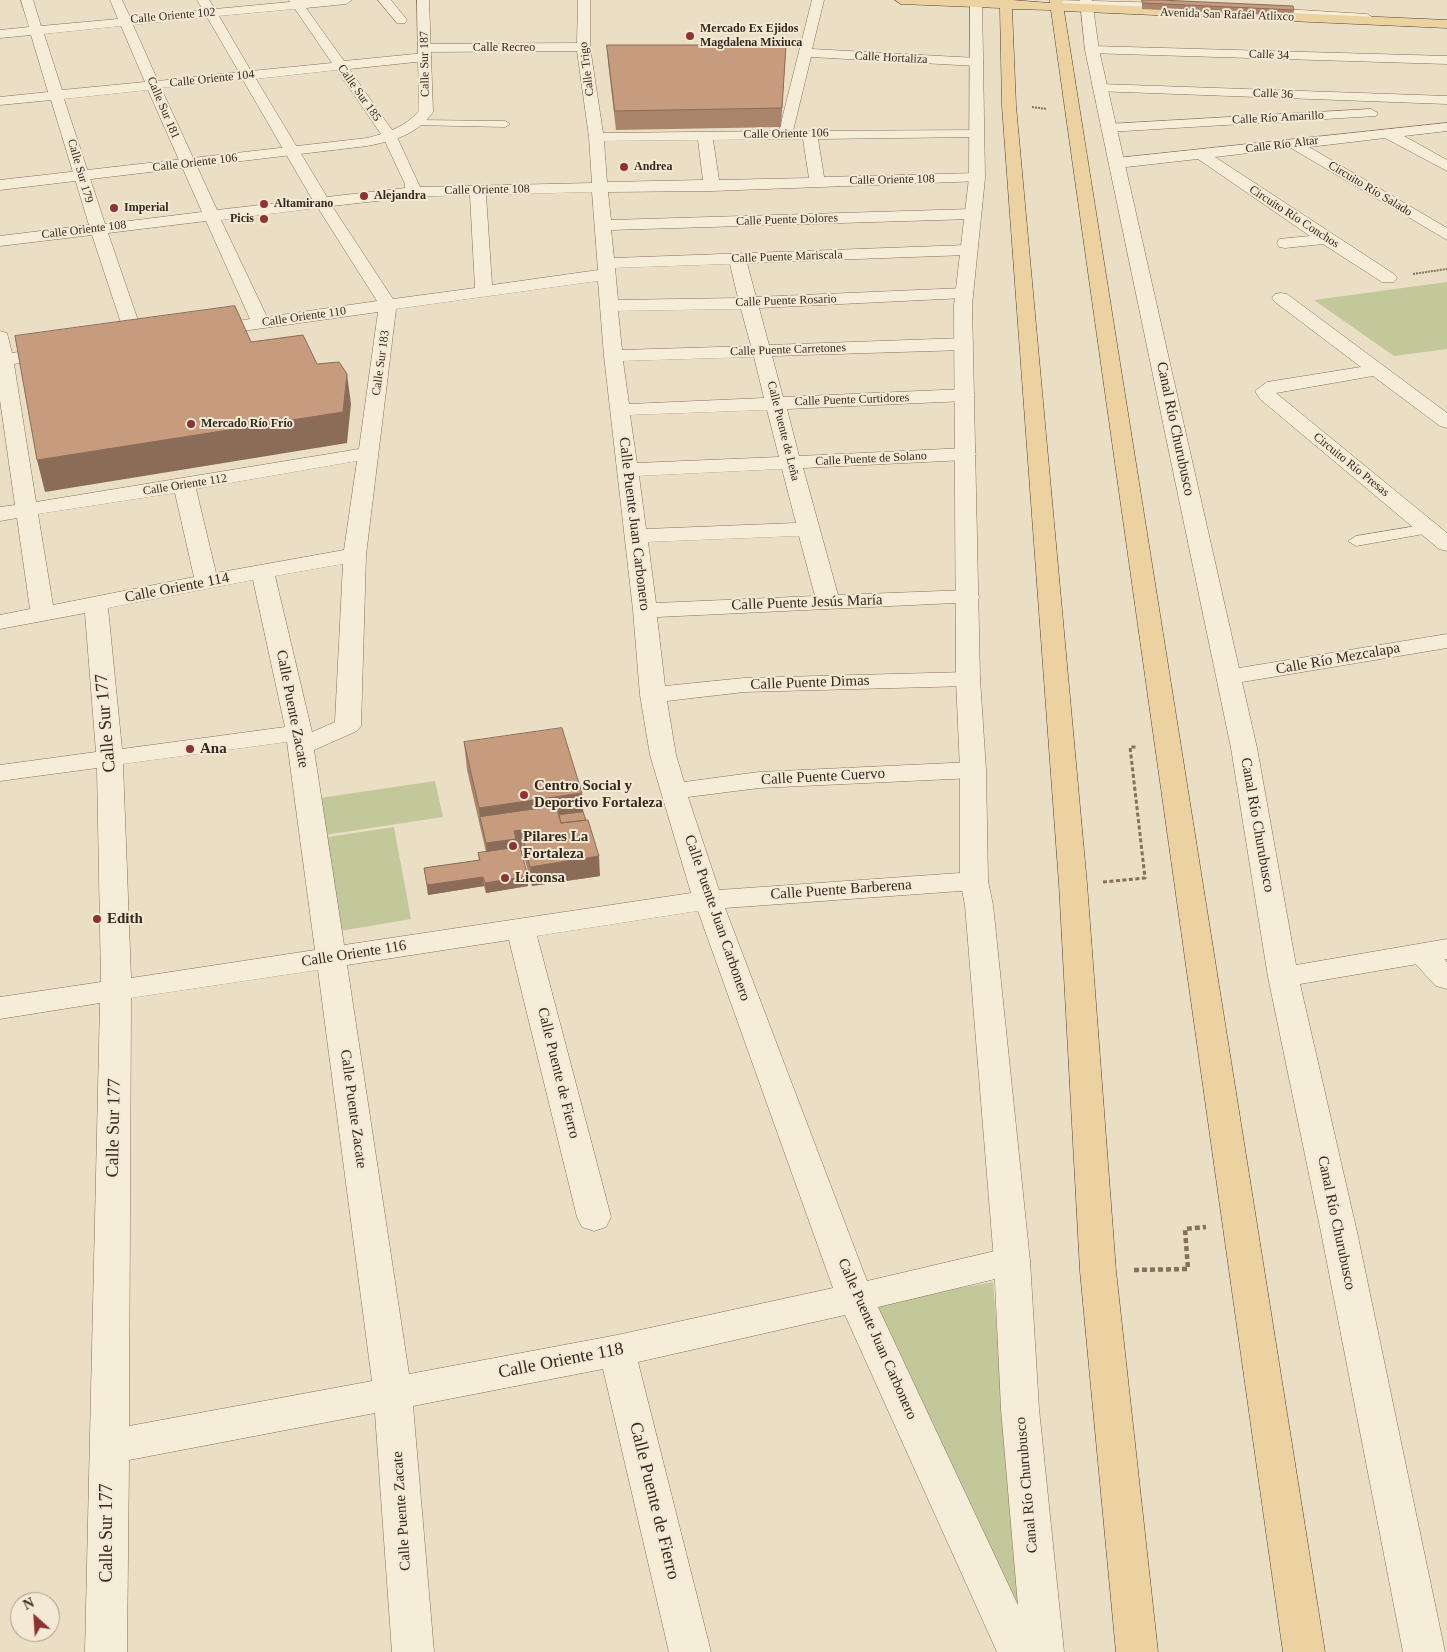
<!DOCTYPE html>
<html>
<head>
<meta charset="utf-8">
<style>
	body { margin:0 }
	#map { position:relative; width:1447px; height:1652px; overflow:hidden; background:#eadfc5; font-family:Georgia,serif }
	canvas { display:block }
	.north { position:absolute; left:10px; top:1592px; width:50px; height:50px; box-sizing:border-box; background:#f3e9d4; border:1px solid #a79d8c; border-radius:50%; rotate:334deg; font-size:14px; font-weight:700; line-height:20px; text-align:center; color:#352a1f }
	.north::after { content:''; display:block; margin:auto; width:18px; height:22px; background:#8e3234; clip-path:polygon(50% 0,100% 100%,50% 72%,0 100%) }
</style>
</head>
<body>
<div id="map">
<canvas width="1447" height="1652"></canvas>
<div class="north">N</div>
</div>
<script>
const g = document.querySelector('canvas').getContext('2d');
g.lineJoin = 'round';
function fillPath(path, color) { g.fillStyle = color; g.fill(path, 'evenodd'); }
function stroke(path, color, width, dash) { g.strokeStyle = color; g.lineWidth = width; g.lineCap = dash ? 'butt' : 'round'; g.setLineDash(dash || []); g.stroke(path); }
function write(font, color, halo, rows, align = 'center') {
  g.font = font + ' Georgia,serif'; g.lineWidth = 4; g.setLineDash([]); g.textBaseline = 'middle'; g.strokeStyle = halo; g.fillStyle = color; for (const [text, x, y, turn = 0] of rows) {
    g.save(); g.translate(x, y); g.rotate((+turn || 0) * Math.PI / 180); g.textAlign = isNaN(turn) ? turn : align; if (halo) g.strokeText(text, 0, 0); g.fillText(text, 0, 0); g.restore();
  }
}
fillPath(new Path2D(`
	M1447 282V349L1394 356 1314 300Z
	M435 781 443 817 318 836 313 799Z
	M394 827 411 919 328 933 315 839Z
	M993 1282 1021 1627 873 1304Z`), '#c3c89a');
const service = new Path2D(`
	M1056 0 1168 3 1172 6 1168 9 1053 5V1Z
	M1267 8 1367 14 1372 17 1367 20 1264 13V9Z
	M417 120 505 121 510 124 505 127 413 125 412 123Z
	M1429 524 1437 529 1435 532 1356 546 1348 541 1356 536Z`);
const minor = new Path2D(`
	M21 0H33L41 26 118 19 110 0H122L130 17 203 10 197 0H209L215 9 290 2 289 0H352L346 4 306 8 344 61 425 53 432 57 425 61 349 69 397 137 420 187 592 183 589 137 577 51 424 52 417 48 424 44 577 43 578 0H590V47L603 133 779 131 812 0H824L812 49 977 58 984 62 977 66 811 57 793 131 982 130 984 133 982 136 977 137 818 139 824 177 977 173 985 178 982 181 712 191 608 192 611 220 972 209 980 214 972 219 611 230 614 258 967 245 973 246 975 250 973 254 967 255 747 263 756 297 964 288 970 289 973 293 970 297 964 298 759 308 769 345 964 338 971 340 973 344 971 348 964 350 772 356 783 397 965 389 972 391 975 395 972 399 965 401 787 409 799 456 966 448 973 450 976 454 973 458 966 460 803 468 838 595 968 590 976 592 980 597 976 602 657 617 665 686 744 678 968 672 977 674 980 679 977 684 968 686 744 692 667 701 676 755 684 782 759 772 973 762 982 764 986 770 982 776 973 778 759 788 688 797 719 890 974 872 984 875 988 881 984 887 974 890 725 908 867 1281 1012 1247 1025 1251 1030 1261 1025 1271 1012 1275 878 1307 1040 1652H997L845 1315 638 1362 711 1652H669L603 1369 413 1406 434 1652H392L375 1413 129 1460 127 1652H85L100 1003 0 1019V997L101 982 97 768 0 781V765L96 752 85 613 0 629V615L30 609 17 518 0 521V507L15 505 0 400V331L7 333 12 353 55 346 62 348 64 352 62 356 55 358 14 364 36 502 359 449 378 312 207 336 201 335 198 331 201 327 250 319 206 221 108 233 145 341 143 345H129L127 341 92 235 0 246V236L89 225 51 100 0 105V97L48 92 31 35 0 38V30L29 27ZM295 9 332 63 251 71 219 16ZM207 17 239 72 158 81 133 25ZM121 26 145 82 62 90 44 34ZM337 70 383 137 405 184V188L327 197 256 79ZM243 80 312 199 217 210 161 88ZM148 90 202 212 105 224 64 99ZM803 139 809 178 719 180 713 140ZM698 140 703 180 607 182 604 141ZM592 192 598 270 492 285 486 195ZM470 195 475 288 393 299 332 206 412 197ZM318 208 377 301 267 317 221 220ZM730 264 738 298 618 300 615 268ZM598 281 604 356 633 610 640 695 650 755 691 893 344 945 314 750 357 731 361 726 366 555 396 309ZM741 309 751 346 622 350 618 311ZM754 357 764 398 629 404 623 361ZM767 410 779 457 637 463 630 415ZM357 461 344 550 216 573 196 489ZM782 469 796 523 646 529 639 476ZM175 493 194 577 53 605 38 514ZM799 536 815 596 656 603 648 542ZM343 564 335 722 312 732 275 576ZM253 580 285 727 122 749 108 608ZM287 742 315 950 131 978 123 764ZM698 911 833 1288 617 1335 409 1374 347 965 509 940 577 1217 582 1227 594 1231 606 1227 611 1217 537 936ZM318 970 372 1381 129 1426 131 998Z
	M378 0H391L407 20 405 23H397Z
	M1092 46 1447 56V64L1087 53 1085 50 1087 47Z
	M1100 84 1447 96V104L1095 91 1093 88Z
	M1371 109 1378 113 1376 116 1108 132 1101 128 1108 124Z
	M1447 123V131L1404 136 1447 160V171L1385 138 1309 147 1447 228V240L1291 148 1215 157 1394 274 1397 278 1394 282H1382L1323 244 1285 248 1279 247 1277 243 1279 239 1310 236 1198 159 1117 168 1109 163 1117 158Z
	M1281 293 1287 294 1447 413V428L1440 426 1373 376 1276 393 1447 533V551L1439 549 1260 399 1255 391 1267 382 1361 367 1275 302 1272 298 1275 294Z
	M1422 945 1433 948 1447 962V989L1436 986 1407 955 1411 948Z`);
const tertiary = new Path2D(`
	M417 0H429L433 112C417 135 393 141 367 146L0 190V180L367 138C387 133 405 127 419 111Z
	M970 0H982L985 178 972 305 980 679 986 770 988 881 993 905 1030 1261 1039 1409 1064 1652H1022L1001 1409 994 1261 965 905 960 881V770L956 679 954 305 969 178Z
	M1080 0H1092L1099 50 1239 668 1447 634V648L1242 682 1257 748 1296 965 1447 939V959L1300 984 1357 1232 1445 1652H1403L1321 1232 1268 977 1231 748 1085 50Z`);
const primary = new Path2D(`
	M895 0H1012L1050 3V0H1062L1063 3 1447 20V28L1064 11 1325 1652H1283L1051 10 1012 9 1016 106 1087 884 1116 1271 1158 1652H1116L1080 1271 1059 884 1002 106 1000 8 901 4Z`);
stroke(service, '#84715d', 1);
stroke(minor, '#84715d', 1);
stroke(tertiary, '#84715d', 1);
stroke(primary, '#524031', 1);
stroke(new Path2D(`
	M1032 107 1047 109
	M1413 274 1447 269`), '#84715d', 2, [2, 1]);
stroke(new Path2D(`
	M1103 882 1145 878 1130 747H1138`), '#84715d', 3, [4, 2.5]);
stroke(new Path2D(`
	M1134 1270 1188 1269 1185 1229 1206 1227`), '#84715d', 4.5, [5, 3]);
fillPath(service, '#f6edd8');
fillPath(minor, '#f6edd8');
fillPath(tertiary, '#f6edd8');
fillPath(primary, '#ebd2a0');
fillPath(new Path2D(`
	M1142 0 1294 10 1293 16 1142 9Z
	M607 45H786L781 127 616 130 608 62Z
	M464 742 582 793 583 812 600 876 532 886 522 849H521L528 886 486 893 484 886 428 895 424 868 479 860 478 853 486 852 467 770Z`), '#aa856c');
fillPath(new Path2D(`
	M347 374 351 404 347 443 45 492 37 460Z
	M582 793 584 821 521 831 522 849 517 850 488 862 486 843 480 817 479 808Z
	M599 856 600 876 532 886 530 867Z
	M528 876V886L486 893 485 883Z
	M483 877 484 886 428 895 427 885Z`), '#8b6c58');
const building = new Path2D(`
	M1142 0H1160L1293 6 1294 10 1143 3Z
	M607 45H786L782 108 615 111Z
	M235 306 251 342 303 335 317 364 339 362 347 374 343 412 37 460 15 336Z
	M562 728 582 793 479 808 464 742Z
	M556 806 561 823 588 820 599 856 530 867 521 830 514 831 516 839 486 843 480 817Z
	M583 812 586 820 561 823 559 815Z
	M520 847 528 876 485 883 483 877 427 885 424 868 480 860 478 853Z`);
fillPath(building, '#c69b7e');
stroke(building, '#8b6c58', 1);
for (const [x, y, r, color] of [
	[690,36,5,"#8e3234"],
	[624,167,5,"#8e3234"],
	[364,196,5,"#8e3234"],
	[264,204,5,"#8e3234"],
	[114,208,5,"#8e3234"],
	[264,219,5,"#8e3234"],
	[191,424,5,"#8e3234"],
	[190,749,5,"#8e3234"],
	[524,795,5,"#8e3234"],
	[513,846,5,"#8e3234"],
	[505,878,5,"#8e3234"],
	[97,919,5,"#8e3234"]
]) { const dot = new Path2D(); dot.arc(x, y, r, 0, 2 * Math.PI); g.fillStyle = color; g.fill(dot); stroke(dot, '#f3e9d4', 2); }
write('12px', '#352a1f', '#f3e9d4', [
	["Avenida San Rafaél Atlixco",1227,15,2],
	["Calle Oriente 102",173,16,-5],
	["Calle Recreo",504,48],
	["Calle 34",1269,55,2],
	["Calle Hortaliza",891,58,3],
	["Calle Sur 187",425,64,-91],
	["Calle Trigo",587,69,-97],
	["Calle Oriente 104",212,79,-6],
	["Calle Sur 185",359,93,55],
	["Calle 36",1273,94,2],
	["Calle Sur 181",163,108,67],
	["Calle Río Amarillo",1278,118,-3],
	["Calle Oriente 106",786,134,-1],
	["Calle Río Altar",1282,145,-7],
	["Calle Oriente 106",195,163,-7],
	["Calle Sur 179",80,171,74],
	["Calle Oriente 108",892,180,-1],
	["Circuito Río Salado",1370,189,31],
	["Calle Oriente 108",487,190,-1],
	["Circuito Río Conchos",1294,217,33],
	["Calle Puente Dolores",787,220,-2],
	["Calle Oriente 108",84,230,-7],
	["Calle Puente Mariscala",787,257,-2],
	["Calle Puente Rosario",786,301,-2],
	["Calle Oriente 110",304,317,-8],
	["Calle Puente Carretones",788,350,-2],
	["Calle Sur 183",381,363,-82],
	["Calle Puente Curtidores",852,400,-2],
	["Calle Puente de Leña",783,431,76],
	["Calle Puente de Solano",871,459,-3],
	["Circuito Río Presas",1351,465,39],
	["Calle Oriente 112",185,485,-9]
]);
write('bold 12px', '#352a1f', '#f3e9d4', [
	["Mercado Ex Ejidos",700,29],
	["Magdalena Mixiuca",700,43],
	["Andrea",634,167],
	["Alejandra",374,196],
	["Altamirano",274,204],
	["Imperial",124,208],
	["Picis",254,219,"right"],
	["Mercado Río Frío",201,424]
], 'left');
write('15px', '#352a1f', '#f3e9d4', [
	["Canal Río Churubusco",1175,429,78],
	["Calle Puente Juan Carbonero",634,524,83],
	["Calle Oriente 114",177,588,-11],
	["Calle Puente Jesús María",807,603,-2],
	["Calle Río Mezcalapa",1338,659,-10],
	["Calle Puente Dimas",810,683,-2],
	["Calle Puente Zacate",292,709,79],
	["Calle Puente Cuervo",823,777,-3],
	["Canal Río Churubusco",1257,825,80],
	["Calle Puente Barberena",841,890,-4],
	["Calle Puente Juan Carbonero",717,918,71],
	["Calle Oriente 116",354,954,-9],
	["Calle Puente de Fierro",558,1073,76],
	["Calle Puente Zacate",353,1109,82],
	["Canal Río Churubusco",1336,1223,78],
	["Calle Puente Juan Carbonero",877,1339,66],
	["Canal Río Churubusco",1027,1485,-95],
	["Calle Puente Zacate",402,1511,-94]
]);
write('bold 15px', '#352a1f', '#f3e9d4', [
	["Ana",200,749],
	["Centro Social y",534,786],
	["Deportivo Fortaleza",534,803],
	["Pilares La",523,837],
	["Fortaleza",523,854],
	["Liconsa",515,878],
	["Edith",107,919]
], 'left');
write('18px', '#352a1f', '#f3e9d4', [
	["Calle Sur 177",106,723,-95],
	["Calle Sur 177",114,1128,-89],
	["Calle Oriente 118",561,1361,-11],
	["Calle Puente de Fierro",654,1501,76],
	["Calle Sur 177",107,1533,-90]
]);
</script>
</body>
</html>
